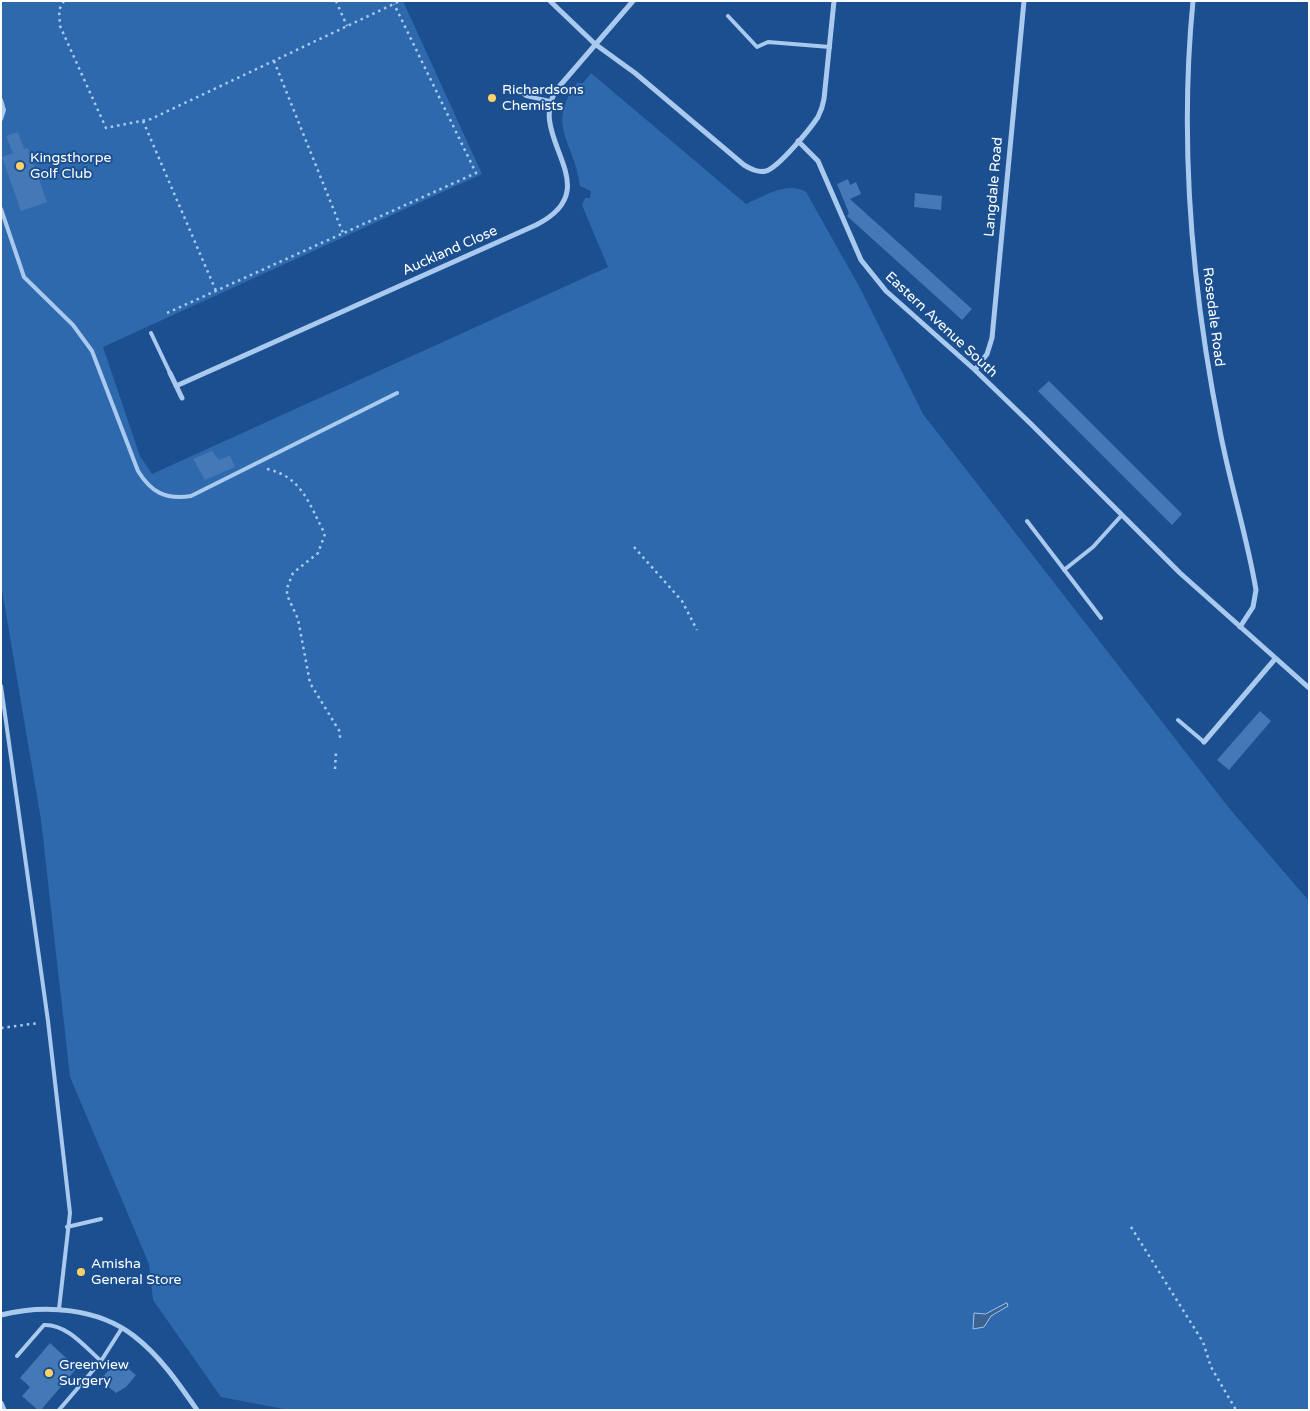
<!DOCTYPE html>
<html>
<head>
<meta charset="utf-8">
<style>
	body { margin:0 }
	#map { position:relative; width:1310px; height:1411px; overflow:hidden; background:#1b4f8f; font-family:"Varela Round",sans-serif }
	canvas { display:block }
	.frame { position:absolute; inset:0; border:2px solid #fff; pointer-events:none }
</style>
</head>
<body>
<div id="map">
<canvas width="1310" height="1411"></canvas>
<div class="frame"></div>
</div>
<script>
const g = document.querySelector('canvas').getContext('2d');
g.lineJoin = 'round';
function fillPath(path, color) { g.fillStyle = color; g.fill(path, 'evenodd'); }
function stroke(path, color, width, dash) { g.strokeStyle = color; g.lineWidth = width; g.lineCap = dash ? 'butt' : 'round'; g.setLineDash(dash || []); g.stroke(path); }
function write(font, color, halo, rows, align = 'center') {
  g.font = font + ' "Varela Round",sans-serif'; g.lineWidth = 4; g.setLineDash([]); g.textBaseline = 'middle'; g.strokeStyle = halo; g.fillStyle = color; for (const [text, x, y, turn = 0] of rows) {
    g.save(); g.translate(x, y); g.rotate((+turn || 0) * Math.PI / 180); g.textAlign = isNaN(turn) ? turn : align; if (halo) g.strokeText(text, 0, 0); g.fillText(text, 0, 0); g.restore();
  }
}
fillPath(new Path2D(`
	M1 1H403L482 174 103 347 140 456 152 474 608 267 582 205 585 198H590L591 191 580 186C575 142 545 126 577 83H583L591 73 746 204C765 196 786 181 806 192L860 288 923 414 1229 808 1309 901V1410H289L221 1397 153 1300 149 1264 70 1077 41 820 1 584Z`), '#2e69ad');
const water = new Path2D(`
	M1007 1303 1008 1306 991 1316 984 1327 973 1329 974 1313 985 1314Z`);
fillPath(water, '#3c6290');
stroke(water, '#9cc4f0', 1);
fillPath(new Path2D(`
	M18 132 24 149 28 148 47 202 21 211 2 157 13 153 6 136Z
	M848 179 850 185 856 182 861 194 850 199 972 309 962 320 847 216 849 213 837 184Z
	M915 193 942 196 941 210 914 207Z
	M1049 381 1182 514 1172 525 1038 391Z
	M212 451 219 460 230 455 235 467 205 480 193 459Z
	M1260 711 1271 721 1229 770 1217 760Z
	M50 1343 77 1368 41 1410H38L22 1396 30 1387 20 1378Z
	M118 1360 136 1375 126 1387 116 1393 100 1380Z`), '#4478b7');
stroke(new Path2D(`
	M64 1 59 10 60 26 106 128 151 119 400 1
	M336 1 347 26
	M274 61 343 233
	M143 121 216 291
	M167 313 476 173 394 4
	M267 469C303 477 309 505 325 534L318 553 293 573 287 588V595L298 619 310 683 340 732V739
	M634 547 682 601 697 630
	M335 769 336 752
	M1 1028 39 1023
	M1131 1227 1203 1342 1211 1367 1236 1410`), '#a9c9ee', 2.5, [2.5, 4]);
stroke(new Path2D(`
	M728 16 757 47 768 42 830 47
	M516 88 526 96 550 101
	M1 100 4 110 1 119
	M1 209 24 277 73 325 92 351 138 471C151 492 165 500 191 496L397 393
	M151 333 170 373
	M1027 521 1101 618
	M1064 570 1093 547 1121 516
	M1 686 48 1021 70 1213 59 1309
	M1178 720 1204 742
	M67 1227 101 1219
	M17 1356 44 1325C67 1324 85 1347 101 1361
	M59 1410 101 1361 122 1328`), '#a9c9ee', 4);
stroke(new Path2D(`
	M550 1 595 44 635 73 744 165C751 169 758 173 766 171 779 167 810 129 818 117 821 111 823 105 824 99L834 1
	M1193 1C1179 144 1192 290 1220 431 1230 484 1247 536 1256 590L1253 607 1240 627
	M798 141 818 161 861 260 886 291 975 370 1032 425 1180 573 1309 688
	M975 370 987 354 992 338 1024 1
	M170 373 182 398
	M176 386 536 225C611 187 524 138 557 89L633 1
	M1204 742 1275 659
	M1 1315C45 1304 98 1308 134 1336 160 1356 179 1384 197 1410
	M1 1403 4 1410`), '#a9c9ee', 5);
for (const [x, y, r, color] of [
	[492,98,5,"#ffd166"],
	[20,166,5,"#ffd166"],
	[81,1272,5,"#ffd166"],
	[49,1373,5,"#ffd166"]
]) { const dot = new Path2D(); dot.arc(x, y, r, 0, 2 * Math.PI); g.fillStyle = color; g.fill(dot); stroke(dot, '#1b4f8f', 2); }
write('14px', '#fff', '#1b4f8f', [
	["Richardsons",502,90],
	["Chemists",502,106],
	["Kingsthorpe",30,158],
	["Golf Club",30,174],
	["Amisha",91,1264],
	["General Store",91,1280],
	["Greenview",59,1365],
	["Surgery",59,1381]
], 'left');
write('14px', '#fff', '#1b4f8f', [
	["Langdale Road",994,187,-85],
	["Auckland Close",450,251,-24],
	["Rosedale Road",1213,317,83],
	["Eastern Avenue South",941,325,43]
]);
</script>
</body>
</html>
